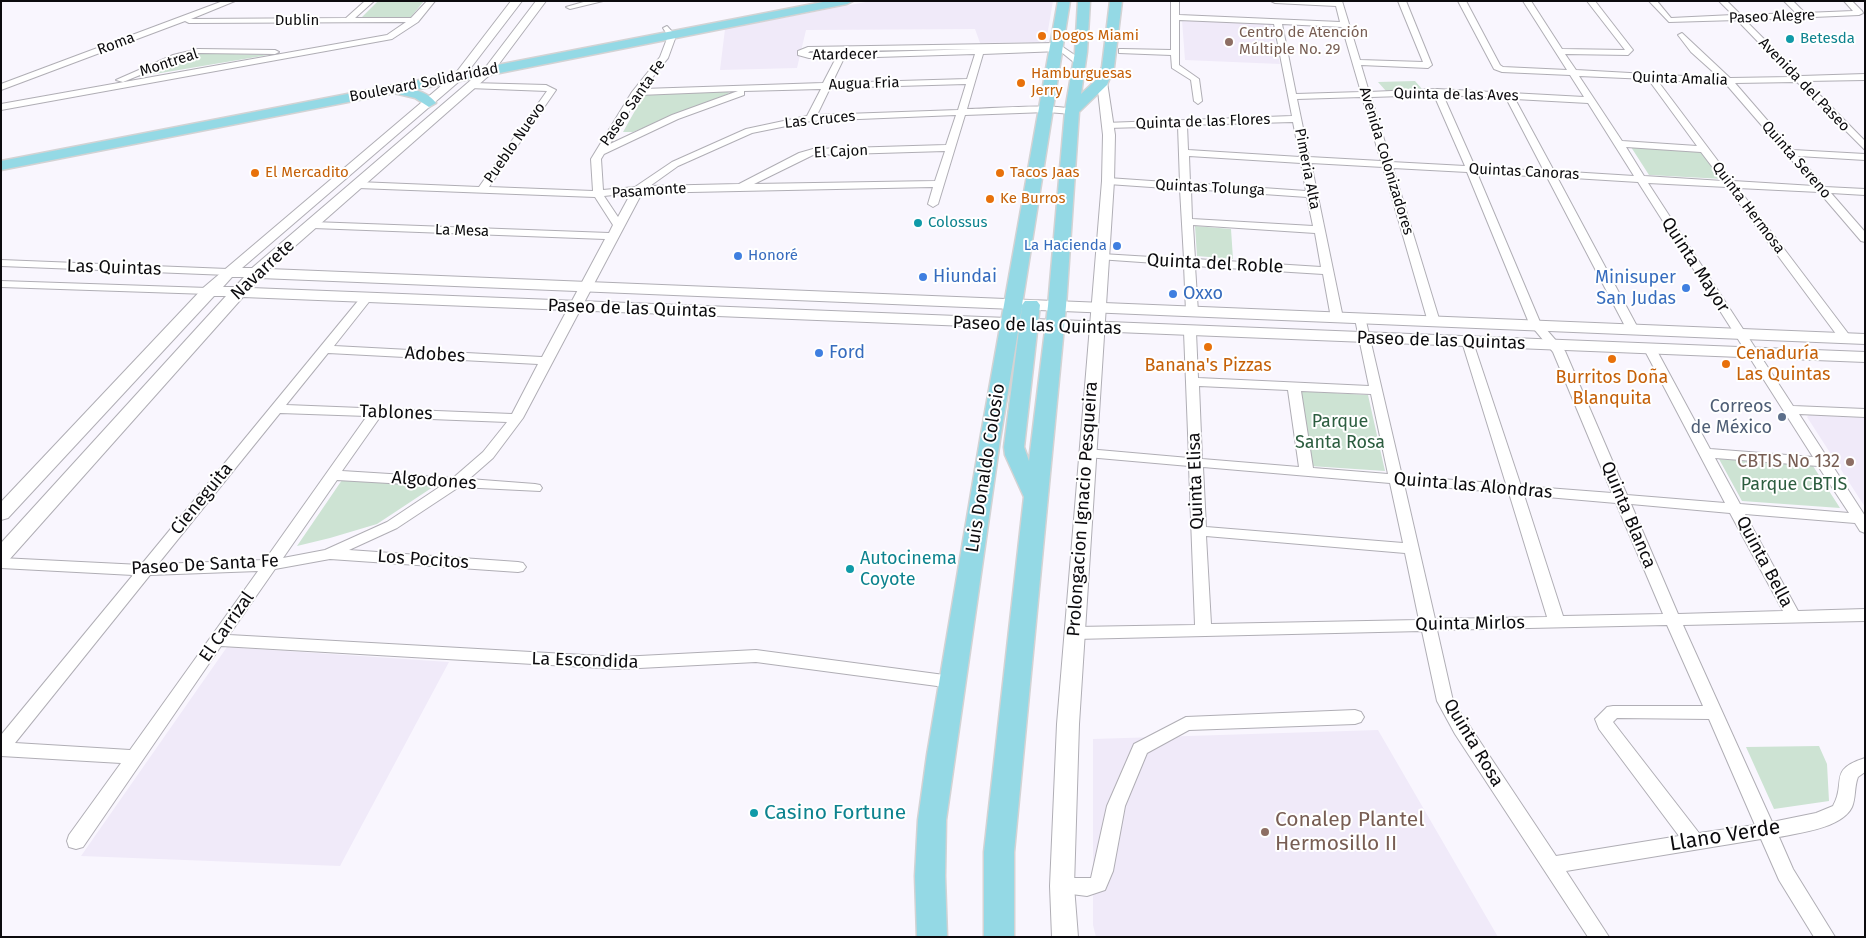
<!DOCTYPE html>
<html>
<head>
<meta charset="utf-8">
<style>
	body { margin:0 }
	#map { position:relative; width:1866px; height:938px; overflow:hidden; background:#f9f6fe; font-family:"Fira Sans",sans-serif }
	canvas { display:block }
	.frame { position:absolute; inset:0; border:2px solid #0c0b0e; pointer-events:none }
</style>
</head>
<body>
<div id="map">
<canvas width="1866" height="938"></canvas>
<div class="frame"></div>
</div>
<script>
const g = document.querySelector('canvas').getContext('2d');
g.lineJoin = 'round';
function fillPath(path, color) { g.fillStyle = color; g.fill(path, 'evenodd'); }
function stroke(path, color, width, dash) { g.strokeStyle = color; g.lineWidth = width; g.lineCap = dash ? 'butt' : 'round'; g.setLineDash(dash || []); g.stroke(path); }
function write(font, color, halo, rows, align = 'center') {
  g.font = font + ' "Fira Sans",sans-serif'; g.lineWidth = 4; g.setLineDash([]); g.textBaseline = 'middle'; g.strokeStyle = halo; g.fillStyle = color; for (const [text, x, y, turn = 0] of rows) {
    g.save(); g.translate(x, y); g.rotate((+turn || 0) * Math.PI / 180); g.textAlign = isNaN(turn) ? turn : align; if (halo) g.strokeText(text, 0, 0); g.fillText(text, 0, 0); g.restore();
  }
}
fillPath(new Path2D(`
	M871 1H1053L1046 42 980 43 975 29 806 30 797 68 720 70 725 29Z
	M1182 20 1271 24 1280 64 1185 60Z
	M1809 415 1865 418V507L1807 417Z
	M227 647 449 662 340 866 81 856Z
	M1378 730 1498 937H1096L1093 925V739Z`), '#f0eaf9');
fillPath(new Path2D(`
	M378 1H424L410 18 362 17Z
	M194 53 268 55 131 78Z
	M1415 81 1423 90 1386 91 1378 82Z
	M724 91 730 93 633 132H623L645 93Z
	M1631 147 1702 151 1723 179 1649 175Z
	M1195 226 1231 229 1233 259 1197 256Z
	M1299 391 1368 395 1385 471 1310 466Z
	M1719 459 1813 466 1840 508 1742 501Z
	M342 480 436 485 377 524 330 538 297 546Z
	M1819 746 1827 764 1829 801 1774 809 1746 747Z`), '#cde3d3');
const minor = new Path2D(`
	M223 1H235L191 19 346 18 365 1H374L355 18H411L427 1H435L418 22 392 39 1 110V104L387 35 406 22 189 23 185 21 1 90V84Z
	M587 1H603L570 9 566 7Z
	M1171 1H1179V15L1340 22 1336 6 1275 3 1271 1H1342L1360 60 1423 62 1398 1H1406L1432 65 1428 68 1361 65 1369 92 1437 89 1584 97 1570 75 1502 72 1494 69 1458 1H1466L1500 65 1503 67 1567 70 1523 1H1531L1562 49 1625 50 1587 1H1595L1633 50 1628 55 1565 54 1576 70 1720 78 1691 52 1678 35 1682 33 1730 78 1792 77 1737 20 1669 22 1649 1H1657L1671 18 1733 15 1719 1H1727L1741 15 1796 13 1784 1H1793L1805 13 1853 11 1844 1H1852L1862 11 1863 13 1859 15 1745 20 1801 76 1865 74V80L1806 81 1865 141V150L1797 82 1735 83 1793 150 1865 154V160L1798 156 1825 187 1865 189V195L1831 193 1865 232V242L1861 241 1819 192 1738 188 1850 336 1852 339 1850 342H1842L1727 187 1648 183 1793 406 1865 409V417L1799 414 1865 516V533L1860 531 1855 523 1745 514 1798 611 1865 609V621L1683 625 1772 822 1816 813 1833 806C1847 782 1827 770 1865 758V772L1858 777C1854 787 1856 798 1852 807 1842 828 1799 833 1779 837L1793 869 1835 937H1814L1779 880 1761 839 1566 871 1609 937H1588L1455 734 1437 701 1422 631 1075 639 1069 637 1067 633 1069 629 1075 627 1195 625 1189 466 1087 457 1080 453 1087 449 1189 458 1184 332 1186 329H1194L1196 332 1198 378 1369 386 1355 319 1357 317H1365L1402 476 1506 484 1462 342 1464 339H1472L1521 486 1612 493 1553 352 1529 323 1467 172 1393 168 1440 322 1434 326 1428 322 1383 167 1311 163 1343 318 1341 320H1333L1331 318 1323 274 1195 266 1198 312 1192 315 1186 312 1184 265 1098 259V255L1102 254 1184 259 1180 189 1108 184 1103 181 1108 178 1180 183 1178 126 1108 128 1103 125 1105 123 1292 116 1274 24 1179 20V65L1199 79 1202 101 1198 104 1194 101 1191 80 1172 68 1171 55 1119 53V49H1122L1171 50ZM1282 24 1342 27 1361 92 1296 94ZM1579 76 1648 79 1697 146 1622 141ZM1657 80 1725 83 1814 186 1733 181ZM1434 95 1465 166 1391 162 1371 97ZM1443 95 1506 98 1544 171 1475 167ZM1362 97 1381 161 1309 157 1297 99ZM1515 99 1588 103 1634 176 1554 171ZM1293 122 1300 157 1188 150 1187 125ZM1626 147 1701 152 1723 181 1644 176ZM1189 156 1301 163 1306 191 1190 183ZM1477 173 1547 177 1627 330 1633 334 1639 330 1557 177 1638 182 1813 457 1710 449 1656 349 1650 345 1644 349 1725 503 1627 495 1565 351 1540 322ZM1191 189 1307 197 1313 226 1192 219ZM1193 225 1315 233 1321 267 1195 259ZM1199 386 1288 390 1299 467 1202 459ZM1301 391 1371 394 1388 474 1313 468ZM1715 458 1818 466 1849 513 1740 504ZM1203 467 1390 483 1403 543 1206 527ZM1404 484 1509 493 1547 617 1435 619ZM1524 495 1616 503 1663 614 1563 616ZM1631 504 1730 513 1783 611 1678 614ZM1206 536 1405 553 1419 620 1211 624ZM1667 625 1703 706H1613L1607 707 1595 719 1599 729 1679 836 1556 856 1453 701 1437 630ZM1617 718 1709 719 1755 825 1699 833 1613 722Z
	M667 26 676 36 668 58 643 89 823 83 836 58H809L798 55V51L808 47 1057 43 1082 60V64H1076L1060 51 983 54 967 109C986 109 1065 102 1076 111L1072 114 1047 112 965 115 938 204 933 207 928 204 933 187 642 193 523 418 493 458 469 479 535 484 540 485 542 488 540 491 459 487 397 528 349 550 518 562 523 563 526 567 523 571 518 572 330 559 275 569 229 635 620 657 756 650 952 676 958 678 960 682 958 686 952 688 756 662 620 669 221 646 83 847 76 849 69 847 67 841 69 835 121 763 1 756V735L133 575 1 568V558L141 565 362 296 366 295 372 298 334 346 542 357 605 239 313 228 308 225 313 222 609 233 613 225 595 197 358 188 353 185 358 182 479 187 547 91 469 88 468 86 472 83 546 85 556 90 489 187 593 191 591 159 632 92 660 57 668 36 663 28ZM977 49 846 53 847 51ZM810 51H839L838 53H808ZM975 54 967 79 832 83 844 58ZM966 84 958 110 817 115 830 88ZM821 89 807 116 746 129 672 162 635 187 603 190 601 159 604 154 678 119 744 95V91ZM738 91 672 115 610 144 639 95ZM956 115 946 145 813 149 799 153 739 184 650 186 678 166 752 133 811 121ZM945 151 935 181 754 184 813 155ZM631 193 618 217 604 196ZM328 353 538 364 512 414 286 405ZM280 413 367 416 265 560 158 564ZM380 417 507 422 483 452 453 478 342 471ZM337 480 441 486 387 522 325 550 283 558ZM258 571 130 750 15 743 150 575Z
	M198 49 275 50 279 52 275 54 198 53 179 59 123 82 116 80 173 55Z
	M1 260 228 269 234 272 228 275 1 266Z
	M1 281 208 288 214 291 208 294 1 287Z
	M1355 710 1361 712 1364 717 1361 722 1355 724 1189 730 1147 753 1125 806 1113 871 1105 890 1087 896 1055 892 1052 886 1055 880 1062 878H1091L1107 806 1134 744 1186 717Z`);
const tertiary = new Path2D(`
	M1102 79 1107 82 1115 135 1114 181 1079 724 1074 886 1078 937H1052L1050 886 1057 724 1102 181 1103 135 1097 82Z`);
const secondary = new Path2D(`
	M511 1H522L463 78 242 268H252L485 68 536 1H546L493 72 269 269 1865 334V344L260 278 251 288 1865 352V362L243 297 8 561 1 563V543L226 296H214L8 518 1 520V502L203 288 455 74ZM232 277H244L235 287H223Z`);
const primary = new Path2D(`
	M828 1H853L847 4 414 90C423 92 430 95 436 103L429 107 415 98 394 93 1 170V161Z
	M1058 1H1070L1022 305 1025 301H1037L1040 305 1024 447 1029 461 1048 306 1065 111 1075 52 1078 1H1090L1087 52 1081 94 1096 80 1102 67 1110 1H1122L1114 67 1107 85 1079 112 1066 306 1014 852V937H984V852L1024 497 1005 455 1004 447 1022 307 1000 440 946 820 945 876 947 937H917L915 876 918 820 927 755 980 440Z`);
stroke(minor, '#b0aeb5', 2);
stroke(tertiary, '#b0aeb5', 2);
stroke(secondary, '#b0aeb5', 2);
stroke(primary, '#d3d3d4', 3);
fillPath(minor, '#fff');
fillPath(tertiary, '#fff');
fillPath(secondary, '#fff');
fillPath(primary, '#94d9e5');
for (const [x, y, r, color] of [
	[1042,36,5,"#e8710a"],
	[1790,39,5,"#0f9aa8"],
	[1229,42,5,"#8d6e63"],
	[1021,83,5,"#e8710a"],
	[255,173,5,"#e8710a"],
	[1000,173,5,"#e8710a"],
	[990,199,5,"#e8710a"],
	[918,223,5,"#0f9aa8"],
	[1117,246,5,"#3f7fe0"],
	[738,256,5,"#3f7fe0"],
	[923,277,5,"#3f7fe0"],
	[1686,288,5,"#3f7fe0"],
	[1173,294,5,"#3f7fe0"],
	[1208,347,5,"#e8710a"],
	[819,353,5,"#3f7fe0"],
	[1612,359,5,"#e8710a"],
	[1726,364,5,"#e8710a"],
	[1782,417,5,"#5c6f8a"],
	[1850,462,5,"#8d6e63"],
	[850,569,5,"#0f9aa8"],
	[754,813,5,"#0f9aa8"],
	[1265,832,5,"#8d6e63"]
]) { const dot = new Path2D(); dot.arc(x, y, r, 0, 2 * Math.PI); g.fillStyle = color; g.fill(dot); stroke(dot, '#fff', 2); }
write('15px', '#0c0b0e', '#fff', [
	["Paseo Alegre",1772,17,-2],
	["Dublin",297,21],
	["Roma",116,44,-21],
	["Atardecer",845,55,-1],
	["Montreal",169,63,-18],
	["Quinta Amalia",1680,79,2],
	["Boulevard Solidaridad",424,83,-11],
	["Augua Fria",864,84,-2],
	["Avenida del Paseo",1804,85,46],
	["Quinta de las Aves",1456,95,1],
	["Paseo Santa Fe",633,103,-55],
	["Las Cruces",820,120,-6],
	["Quinta de las Flores",1203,122,-2],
	["Pueblo Nuevo",515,143,-55],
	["El Cajon",841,152,-3],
	["Quinta Sereno",1796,160,49],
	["Avenida Colonizadores",1386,161,73],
	["Pimeria Alta",1307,169,79],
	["Quintas Canoras",1524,172,3],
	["Quintas Tolunga",1210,188,3],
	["Pasamonte",649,191,-4],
	["Quinta Hermosa",1748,208,53],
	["La Mesa",462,231,2]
]);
write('15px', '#785e54', '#fff', [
	["Centro de Atención",1239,33],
	["Múltiple No. 29",1239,50]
], 'left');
write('15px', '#c56008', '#fff', [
	["Dogos Miami",1052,36],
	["Hamburguesas",1031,74],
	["Jerry",1031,91],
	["El Mercadito",265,173],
	["Tacos Jaas",1010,173],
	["Ke Burros",1000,199]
], 'left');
write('15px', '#0d838f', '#fff', [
	["Betesda",1800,39],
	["Colossus",928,223]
], 'left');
write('15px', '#366cbe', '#fff', [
	["La Hacienda",1107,246],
	["Honoré",748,256,"left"]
], 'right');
write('18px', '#0c0b0e', '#fff', [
	["Quinta del Roble",1215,264,3],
	["Quinta Mayor",1695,265,57],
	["Las Quintas",114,268,2],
	["Navarrete",263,270,-43],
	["Paseo de las Quintas",632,309,2],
	["Paseo de las Quintas",1037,326,2],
	["Paseo de las Quintas",1441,341,2],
	["Adobes",435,355,3],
	["Tablones",396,413,2],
	["Luis Donaldo Colosio",986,468,-81],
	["Algodones",434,481,4],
	["Quinta Elisa",1196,481,-92],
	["Quinta las Alondras",1473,486,5],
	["Cieneguita",202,499,-51],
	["Prolongacion Ignacio Pesqueira",1083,509,-86],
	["Quinta Blanca",1628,515,67],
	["Los Pocitos",423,560,4],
	["Quinta Bella",1764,562,62],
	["Paseo De Santa Fe",205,565,-3],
	["Quinta Mirlos",1470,624,-1],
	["El Carrizal",227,627,-55],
	["La Escondida",585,661,2],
	["Quinta Rosa",1473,743,59]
]);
write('18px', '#366cbe', '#fff', [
	["Hiundai",933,277],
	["Minisuper",1676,278,"right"],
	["San Judas",1676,299,"right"],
	["Oxxo",1183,294],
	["Ford",829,353]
], 'left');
write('18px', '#c56008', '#fff', [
	["Cenaduría",1736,354,"left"],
	["Las Quintas",1736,375,"left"],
	["Banana's Pizzas",1208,366],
	["Burritos Doña",1612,378],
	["Blanquita",1612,399]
]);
write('18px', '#4e5e75', '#fff', [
	["Correos",1772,407],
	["de México",1772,428]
], 'right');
write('18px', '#2c5d3f', '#fff', [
	["Parque",1340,422],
	["Santa Rosa",1340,443],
	["Parque CBTIS",1794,485]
]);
write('18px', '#785e54', '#fff', [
	["CBTIS No 132",1840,462]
], 'right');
write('18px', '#0d838f', '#fff', [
	["Autocinema",860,559],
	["Coyote",860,580]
], 'left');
write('21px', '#0d838f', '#fff', [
	["Casino Fortune",764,813]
], 'left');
write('21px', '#785e54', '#fff', [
	["Conalep Plantel",1275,820],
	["Hermosillo II",1275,844]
], 'left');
write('21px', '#0c0b0e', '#fff', [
	["Llano Verde",1725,836,-9]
]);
</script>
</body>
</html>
